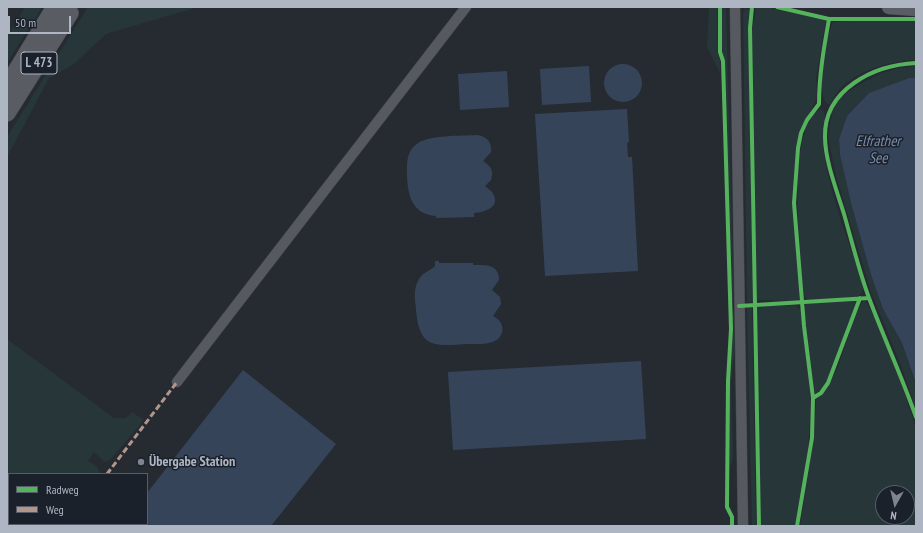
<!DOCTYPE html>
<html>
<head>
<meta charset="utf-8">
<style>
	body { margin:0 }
	#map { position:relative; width:923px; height:533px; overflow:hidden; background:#262b32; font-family:"PT Sans Narrow",sans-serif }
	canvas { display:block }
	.frame { position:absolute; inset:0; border:8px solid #afb6c3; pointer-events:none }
	.legend { position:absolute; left:8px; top:473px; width:140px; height:52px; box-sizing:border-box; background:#1b212b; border:1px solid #565d68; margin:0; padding:5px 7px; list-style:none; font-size:12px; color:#afb6c3 }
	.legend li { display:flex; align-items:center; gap:8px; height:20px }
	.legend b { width:20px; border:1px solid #565d68 }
	.north { position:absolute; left:875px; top:485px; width:40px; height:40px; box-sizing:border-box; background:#1b212b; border:1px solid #565d68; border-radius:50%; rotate:188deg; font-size:11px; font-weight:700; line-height:16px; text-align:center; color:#afb6c3 }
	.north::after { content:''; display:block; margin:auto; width:14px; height:18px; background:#7f8590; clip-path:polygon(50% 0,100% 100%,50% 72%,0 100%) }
	.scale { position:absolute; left:8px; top:16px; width:63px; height:18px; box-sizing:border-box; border:2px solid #afb6c3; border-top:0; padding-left:5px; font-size:12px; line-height:14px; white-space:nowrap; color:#afb6c3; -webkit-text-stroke:3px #1b212b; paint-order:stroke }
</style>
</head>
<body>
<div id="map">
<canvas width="923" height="533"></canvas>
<div class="frame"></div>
<ul class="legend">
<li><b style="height:5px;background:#56b35d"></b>Radweg</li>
<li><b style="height:5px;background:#b2968c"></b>Weg</li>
</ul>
<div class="north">N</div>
<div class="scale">50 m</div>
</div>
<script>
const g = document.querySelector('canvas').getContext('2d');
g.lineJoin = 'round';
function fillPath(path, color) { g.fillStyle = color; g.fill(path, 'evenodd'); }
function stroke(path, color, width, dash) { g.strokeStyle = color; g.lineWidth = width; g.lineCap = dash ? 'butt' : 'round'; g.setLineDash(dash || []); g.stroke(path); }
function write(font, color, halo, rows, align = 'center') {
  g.font = font + ' "PT Sans Narrow",sans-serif'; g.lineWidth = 3; g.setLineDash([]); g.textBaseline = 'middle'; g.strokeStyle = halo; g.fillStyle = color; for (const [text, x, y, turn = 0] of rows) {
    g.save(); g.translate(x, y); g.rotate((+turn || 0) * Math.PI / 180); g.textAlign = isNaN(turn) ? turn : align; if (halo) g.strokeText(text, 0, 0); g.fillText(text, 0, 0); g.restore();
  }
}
fillPath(new Path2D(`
	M25 7H42L7 63V37Z
	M88 7H198L106 34 74 64 49 78 7 157V137Z
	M709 7H717L718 54 720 60V73L707 47Z
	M724 7 726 8 734 300H731L724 63 722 45 721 11Z
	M756 7H768L826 20 816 78 817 98 803 125 796 148 792 199 800 289 799 300 797 301 757 300 752 31Z
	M745 8 750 10 748 21 753 302H747L743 14Z
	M871 20 916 21V60C892 61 861 69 843 86 837 91 834 98 830 104H827C815 92 826 36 833 22Z
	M916 66V78H909L869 93 847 116 839 139 840 155 851 203 871 275 883 309 902 343 916 386V409L900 363 871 292 836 176 828 137 830 122 834 108 840 98 855 87 879 74 899 68Z
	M821 109 824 111C827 122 822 140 824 154 831 199 850 244 864 288L861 294 856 297 810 300 804 297 803 294C801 261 785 123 821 109Z
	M855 300 856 303 827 381 822 389 815 394 804 309 807 303Z
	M864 300C875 309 914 414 916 431 919 460 916 496 916 526H800L814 434 816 400C835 387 845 344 853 322 856 315 859 306 864 300ZM883 493H907V517H883Z
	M795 305 801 310C804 339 809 369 810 399 811 441 804 484 795 526H761L757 306Z
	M747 307H752L756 526H752Z
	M732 312 734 313 735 345 731 384 733 458 729 469V371Z
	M7 339 114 418H126L132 412 144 420 110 460 104 462 94 452 88 461 97 466 100 474H9V498H7Z`), '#273638');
fillPath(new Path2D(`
	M604 83a19 19 0 1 1 38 0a19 19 0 1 1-38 0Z
	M589 66 591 102 542 105 540 69Z
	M507 71 509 107 460 110 458 74Z
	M909 78H916V384L902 343 883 309 871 275 851 203 840 155 839 139 847 116 869 93Z
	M627 109 629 142 627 143 628 157H632L638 271 545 276 535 114Z
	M476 135C487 136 492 142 491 152L483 161C491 166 494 171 491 180L485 186C487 188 490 190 492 192 502 207 485 212 474 213V217L436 218V216C412 214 408 196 407 176 407 163 406 151 418 143 430 135 461 136 476 135Z
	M435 261H439V263H473V265C486 265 499 264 499 280L492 290 500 297 501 304 493 316C503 321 506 331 498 339 490 345 478 344 468 344 434 346 419 349 416 309 415 299 413 289 419 279 423 272 430 271 435 266Z
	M641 361 646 439 453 450 448 372Z
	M243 370 336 444 271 526H121L123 524H147V493Z`), '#36445a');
const minor = new Path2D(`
	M735 7 743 526
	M177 382 466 7`);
const secondary = new Path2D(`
	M889 7 916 9`);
const trunk = new Path2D(`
	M7 86 55 7
	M7 113 70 13`);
stroke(minor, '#42454a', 11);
stroke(secondary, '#42454a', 15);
stroke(trunk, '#43464d', 18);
stroke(minor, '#565960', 10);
stroke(secondary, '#5a5e64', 14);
stroke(trunk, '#595c62', 17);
stroke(new Path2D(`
	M107 474 177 382
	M68 526 69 524`), '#b2968c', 3, [6, 3]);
stroke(new Path2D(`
	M720 7V52L723 61 731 329 728 381 727 507 732 517V526
	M752 7 750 28 759 526
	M777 7 829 19H916
	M916 63C874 65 824 89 825 137 825 161 837 191 844 214 852 242 859 271 869 298 884 338 902 377 916 417
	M739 306 869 298
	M813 398 821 393 828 383 860 298
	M797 526 812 438 813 398 804 326 794 203 798 148 801 133 807 120 819 104C819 75 824 47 829 19`), '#56b35d', 4);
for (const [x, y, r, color] of [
	[141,462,4,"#7f8590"]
]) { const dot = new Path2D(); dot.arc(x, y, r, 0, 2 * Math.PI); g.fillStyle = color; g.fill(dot); stroke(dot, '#1b212b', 1.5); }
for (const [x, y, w] of [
	[39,63,36]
]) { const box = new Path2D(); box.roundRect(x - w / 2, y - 11, w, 22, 3); g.fillStyle = '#1b212b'; g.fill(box); stroke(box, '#afb6c3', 1); }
write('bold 13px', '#afb6c3', null, [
	["L 473",39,63]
]);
write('bold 14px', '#afb6c3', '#1b212b', [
	["Übergabe Station",149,462]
], 'left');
write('italic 15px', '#7a8daa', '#1b212b', [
	["Elfrather",878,142],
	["See",878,159]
]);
</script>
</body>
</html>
